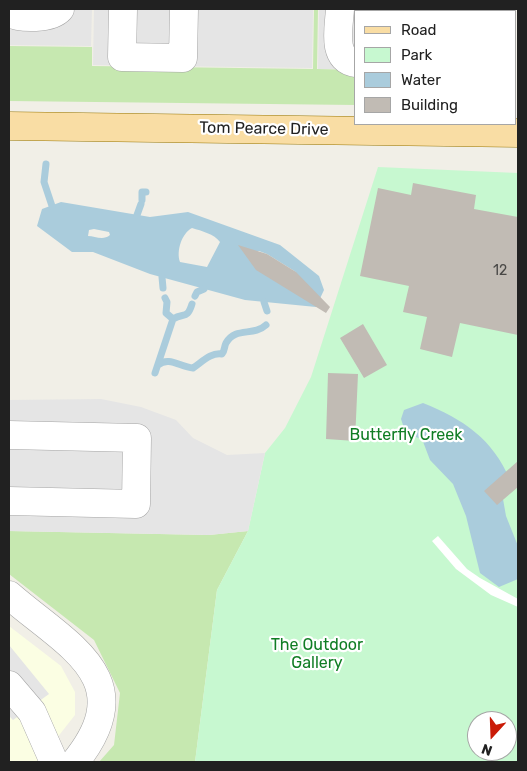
<!DOCTYPE html>
<html>
<head>
<meta charset="utf-8">
<style>
	body { margin:0 }
	#map { position:relative; width:527px; height:771px; overflow:hidden; background:#f1efe7; font-family:Rubik,sans-serif }
	canvas { display:block }
	.frame { position:absolute; inset:0; border:10px solid #212121; pointer-events:none }
	.legend { position:absolute; left:354px; top:10px; width:162px; height:115px; box-sizing:border-box; background:#fff; border:1px solid #a6a6a6; margin:0; padding:6px 9px; list-style:none; font-size:15px; color:#212121 }
	.legend li { display:flex; align-items:center; gap:10px; height:25px }
	.legend b { width:25px; border:1px solid #a6a6a6 }
	.north { position:absolute; left:467px; top:711px; width:50px; height:50px; box-sizing:border-box; background:#fff; border:1px solid #a6a6a6; border-radius:50%; rotate:200deg; font-size:14px; font-weight:700; line-height:20px; text-align:center; color:#212121 }
	.north::after { content:''; display:block; margin:auto; width:18px; height:22px; background:#ca1b07; clip-path:polygon(50% 0,100% 100%,50% 72%,0 100%) }
</style>
</head>
<body>
<div id="map">
<canvas width="527" height="771"></canvas>
<div class="frame"></div>
<ul class="legend">
<li><b style="height:6px;background:#f9dda4"></b>Road</li>
<li><b style="height:14px;background:#c7f8d0"></b>Park</li>
<li><b style="height:14px;background:#aaccdc"></b>Water</li>
<li><b style="height:14px;background:#c1bbb4"></b>Building</li>
</ul>
<div class="north">N</div>
</div>
<script>
const g = document.querySelector('canvas').getContext('2d');
g.lineJoin = 'round';
function fillPath(path, color) { g.fillStyle = color; g.fill(path, 'evenodd'); }
function stroke(path, color, width, dash) { g.strokeStyle = color; g.lineWidth = width; g.lineCap = dash ? 'butt' : 'round'; g.setLineDash(dash || []); g.stroke(path); }
function write(font, color, halo, rows, align = 'center') {
  g.font = font + ' Rubik,sans-serif'; g.lineWidth = 4.5; g.setLineDash([]); g.textBaseline = 'middle'; g.strokeStyle = halo; g.fillStyle = color; for (const [text, x, y, turn = 0] of rows) {
    g.save(); g.translate(x, y); g.rotate((+turn || 0) * Math.PI / 180); g.textAlign = isNaN(turn) ? turn : align; if (halo) g.strokeText(text, 0, 0); g.fillText(text, 0, 0); g.restore();
  }
}
fillPath(new Path2D(`
	M9 626 61 666 75 692V715L38 762H9Z`), '#fbfee3');
fillPath(new Path2D(`
	M314 9H318L317 69 356 70V105L9 101V46L92 47V66L313 69Z
	M9 531 209 535 248 531 217 590 195 762H99L114 745 120 693 94 640 9 574Z`), '#c6e8b0');
fillPath(new Path2D(`
	M378 167 518 173V762H195L217 590 248 531 265 453 285 428 311 377ZM477 721H507V751H477Z`), '#c7f8d0');
fillPath(new Path2D(`
	M9 9H92L91 46 9 45Z
	M94 9H313L312 68 93 65Z
	M319 9H450V11H356V69H318Z
	M101 399 141 407 176 420 193 438 227 455 265 453 248 531 209 535 9 531V400Z
	M9 645 49 694 13 720 9 716Z`), '#e5e5e5');
fillPath(new Path2D(`
	M61 202 150 217 188 212 280 245 319 276 324 290 316 307 245 300 150 274 93 252H72L37 226 42 209ZM192 228C202 231 214 234 220 242L207 267 180 262C176 251 182 233 192 228ZM94 229 109 232 110 235C103 241 95 236 88 236L89 230ZM259 251 267 254 296 272 253 253Z
	M423 403C463 419 493 439 510 480L503 499 506 516 518 546V579L499 587 480 573 466 516 453 484 430 460 422 439 406 434 401 419 404 410Z`), '#aaccdc');
fillPath(new Path2D(`
	M438 536 467 569 480 578 518 599V607L491 595 456 569 432 541Z`), '#fff');
stroke(new Path2D(`
	M46 164 44 182 52 206
	M142 200V192H146
	M137 215 141 204
	M162 277 163 288
	M195 296 197 292 204 289
	M264 302 267 311
	M173 319C184 312 187 320 192 304
	M158 365C169 356 180 367 193 368 202 362 211 352 222 354 225 350 224 347 226 343 236 326 253 337 266 325
	M155 373 173 319 166 313 167 302 165 298`), '#aaccdc', 7);
fillPath(new Path2D(`
	M413 183 476 195 474 209 518 217V335L460 323 452 357 420 349 427 317 403 312 409 286 360 276 378 188 411 195Z
	M238 245 267 254 296 272 330 307 326 313 256 270Z
	M363 324 387 365 364 378 340 338Z
	M328 373 358 374 355 441 326 439Z
	M518 461V487L497 505 484 491Z`), '#c1bbb4');
const minor = new Path2D(`
	M123 9 122 57 183 58 184 9
	M340 9C339 27 331 60 356 63
	M442 11V9
	M9 13C21 19 51 19 60 9
	M9 435 137 438 136 504 9 501
	M9 595C66 645 143 678 75 762
	M9 685 32 712 54 762`);
const major = new Path2D(`
	M9 126 518 133`);
stroke(minor, '#a5a5a5', 29);
stroke(major, '#987705', 29);
stroke(minor, '#fff', 28);
stroke(major, '#f9dda4', 28);
write('14px', '#494846', null, [
	["12",500,271]
]);
write('16px', '#212121', '#fff', [
	["Tom Pearce Drive",264,129,1]
]);
write('16px', '#107d24', '#fff', [
	["Butterfly Creek",406,435],
	["The Outdoor",317,645],
	["Gallery",317,663]
]);
</script>
</body>
</html>
